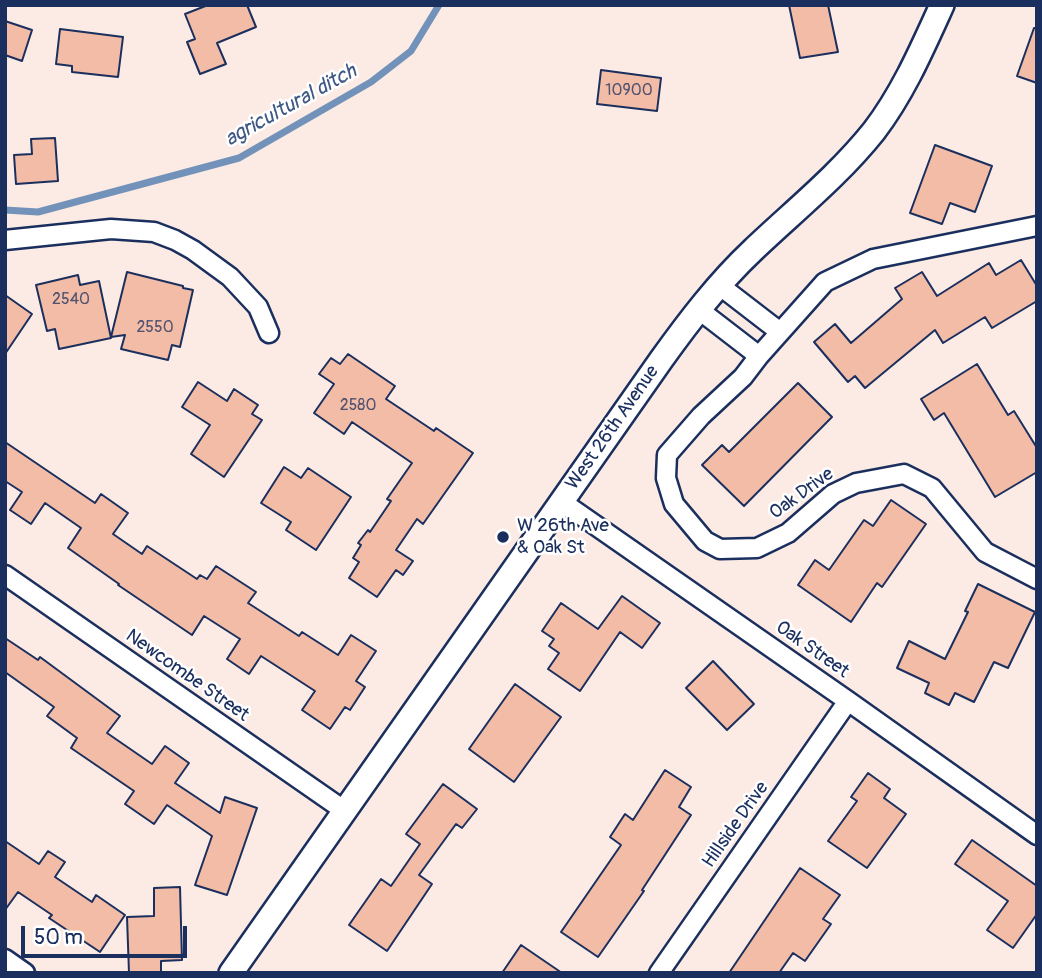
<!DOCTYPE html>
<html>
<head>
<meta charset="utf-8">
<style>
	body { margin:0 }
	#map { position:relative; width:1042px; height:978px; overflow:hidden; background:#fbebe4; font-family:Pangolin,sans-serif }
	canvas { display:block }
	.frame { position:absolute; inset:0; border:7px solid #1b2f5e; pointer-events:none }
	.scale { position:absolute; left:21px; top:926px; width:166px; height:32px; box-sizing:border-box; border:4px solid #1b2f5e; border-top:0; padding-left:9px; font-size:21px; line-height:24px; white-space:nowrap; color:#1b2f5e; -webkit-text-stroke:5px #fff; paint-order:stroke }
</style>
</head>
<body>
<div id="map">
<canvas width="1042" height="978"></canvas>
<div class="frame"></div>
<div class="scale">50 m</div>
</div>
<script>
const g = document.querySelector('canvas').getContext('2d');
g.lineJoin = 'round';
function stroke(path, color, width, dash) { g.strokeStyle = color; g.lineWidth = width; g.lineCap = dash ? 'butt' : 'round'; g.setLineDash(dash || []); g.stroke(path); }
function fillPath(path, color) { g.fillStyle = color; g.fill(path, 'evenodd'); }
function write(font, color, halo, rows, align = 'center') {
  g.font = font + ' Pangolin,sans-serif'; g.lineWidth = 5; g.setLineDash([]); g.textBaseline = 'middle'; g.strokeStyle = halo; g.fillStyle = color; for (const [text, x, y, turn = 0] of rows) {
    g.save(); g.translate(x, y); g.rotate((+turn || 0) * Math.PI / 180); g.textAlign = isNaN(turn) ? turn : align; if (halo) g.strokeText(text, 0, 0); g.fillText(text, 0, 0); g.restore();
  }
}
stroke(new Path2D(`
	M5 210 38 212 239 158 371 82 411 51 439 5`), '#7292b9', 7);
const building = new Path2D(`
	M208 5H247L256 27 217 43 226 64 200 74 187 42 195 39 185 14Z
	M789 5H828L838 52 800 58Z
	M5 21 32 30 22 61 5 55Z
	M1034 28H1037V83L1017 76Z
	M60 29 123 37 118 77 72 72V66L56 64Z
	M601 70 661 78 657 111 597 104Z
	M55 138 58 181 16 184 14 155 32 154 31 139Z
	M935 145 992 166 975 212 950 203 942 224 910 213Z
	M1021 260 1037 286V301L992 328 985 317 943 343 935 330 865 388 855 376 848 382 814 342 835 324 851 343 902 299 895 288 922 272 937 296 989 263 996 275Z
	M127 272 183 286V288L193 290 180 347 172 345 168 360 121 349 125 335 111 337Z
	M78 275 80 285 99 281 111 338 59 349 55 329 47 331 36 285Z
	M5 295 32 314 5 354Z
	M348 354 395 386 386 399 434 431 436 428 473 453 423 524 417 519 396 550 413 561 403 575 396 570 377 597 349 578 359 562 353 558 361 545 358 543 368 530 370 532 391 501 387 499 412 463 352 422 344 434 314 413 334 384 319 374 331 358 340 364Z
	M977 364 1008 415 1014 411 1037 448V472L995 497 944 413 934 420 921 399Z
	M198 382 227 401 234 389 258 405 252 414 262 420 224 477 191 454 210 425 182 407Z
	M798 383 832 417 744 506 702 465 722 445 729 452Z
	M5 442 95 503 101 494 128 513 113 534 142 554 147 546 197 579 200 575 207 579 216 566 256 592 248 603 299 636 302 632 338 655 351 635 376 651 356 681 365 687 350 710 345 707 330 729 302 710 315 691 261 656 249 674 227 659 240 639 204 616 192 635 118 585 119 584 68 548 81 528 45 503 31 524 10 510 22 492 5 481Z
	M284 467 301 478 308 468 351 497 316 550 286 530 291 522 261 503Z
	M891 500 926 524 882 587 877 583 851 622 798 585 815 560 829 570 864 520 873 526Z
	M978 584 1035 612 1008 668 994 662 974 702 955 693 949 705 925 693 929 683 897 668 909 641 945 659 968 612 965 611Z
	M622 596 660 623 642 648 620 632 580 691 548 669 559 653 549 646 554 639 542 631 561 603 598 629Z
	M5 638 38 660 40 657 120 716 107 733 152 764 165 746 189 763 175 783 220 813 225 797 257 808 227 895 195 885 212 836 167 805 154 824 125 804 134 791 71 748 77 738 47 716 54 707 5 672Z
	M713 661 754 704 727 730 686 688Z
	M515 684 561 717 514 782 469 749Z
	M665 770 691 787 679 807 691 815 642 890 644 891 598 957 561 932 621 845 610 837 625 814 633 820Z
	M868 773 890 789 884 798 906 814 867 868 828 841 857 801 851 797Z
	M443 784 477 809 462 828 456 824 419 875 432 884 387 951 349 925 381 879 391 886 420 844 406 834Z
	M972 840 1037 886V914L1013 948 987 930 1008 901 955 864Z
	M5 841 39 864 48 851 65 862 55 877 92 902 96 895 125 915 100 952 49 918 52 915 18 892 5 910Z
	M800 868 840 895 823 919 831 924 805 961 793 953 779 973H729Z
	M180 887 182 960 161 961V973H129L127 917 154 916V888Z
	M521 945 562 973H502Z`);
fillPath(building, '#f2bca6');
stroke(building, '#1b2f5e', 2);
const minor = new Path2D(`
	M1037 226 873 259 825 282 759 356 743 377 701 416 667 455 666 478 674 504 705 541 720 549 757 548 788 533 833 494 856 483 904 474 932 488 985 552 1037 579
	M5 240 111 229 154 232 175 240 193 250 230 277 258 307 269 333
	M719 285 780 332
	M698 309 759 356
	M562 502 848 701 1037 835
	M5 575 345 811
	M5 959 25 973
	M659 973 848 701`);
const tertiary = new Path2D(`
	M231 973 661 360C689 321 718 283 753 250 794 211 838 176 874 131 903 93 922 49 942 5`);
stroke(minor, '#1b2f5e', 23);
stroke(tertiary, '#1b2f5e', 28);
stroke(minor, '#fff', 18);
stroke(tertiary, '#fff', 23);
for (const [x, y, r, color] of [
	[503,537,7,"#1b2f5e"]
]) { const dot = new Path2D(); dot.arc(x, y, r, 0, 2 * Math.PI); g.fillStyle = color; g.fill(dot); stroke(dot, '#fff', 2.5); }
write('16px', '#515270', null, [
	["10900",629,91],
	["2540",71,300],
	["2550",155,328],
	["2580",358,406]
]);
write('19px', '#1b2f5e', '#fff', [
	["West 26th Avenue",613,428,-55],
	["Oak Drive",802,494,-36],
	["Oak Street",812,650,35],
	["Newcombe Street",187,676,35],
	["Hillside Drive",736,825,-55]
]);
write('19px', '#1b2f5e', '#fff', [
	["W 26th Ave",517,526],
	["& Oak St",517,548]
], 'left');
write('italic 21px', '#3f5884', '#fff', [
	["agricultural ditch",291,106,-29]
]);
</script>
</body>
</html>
